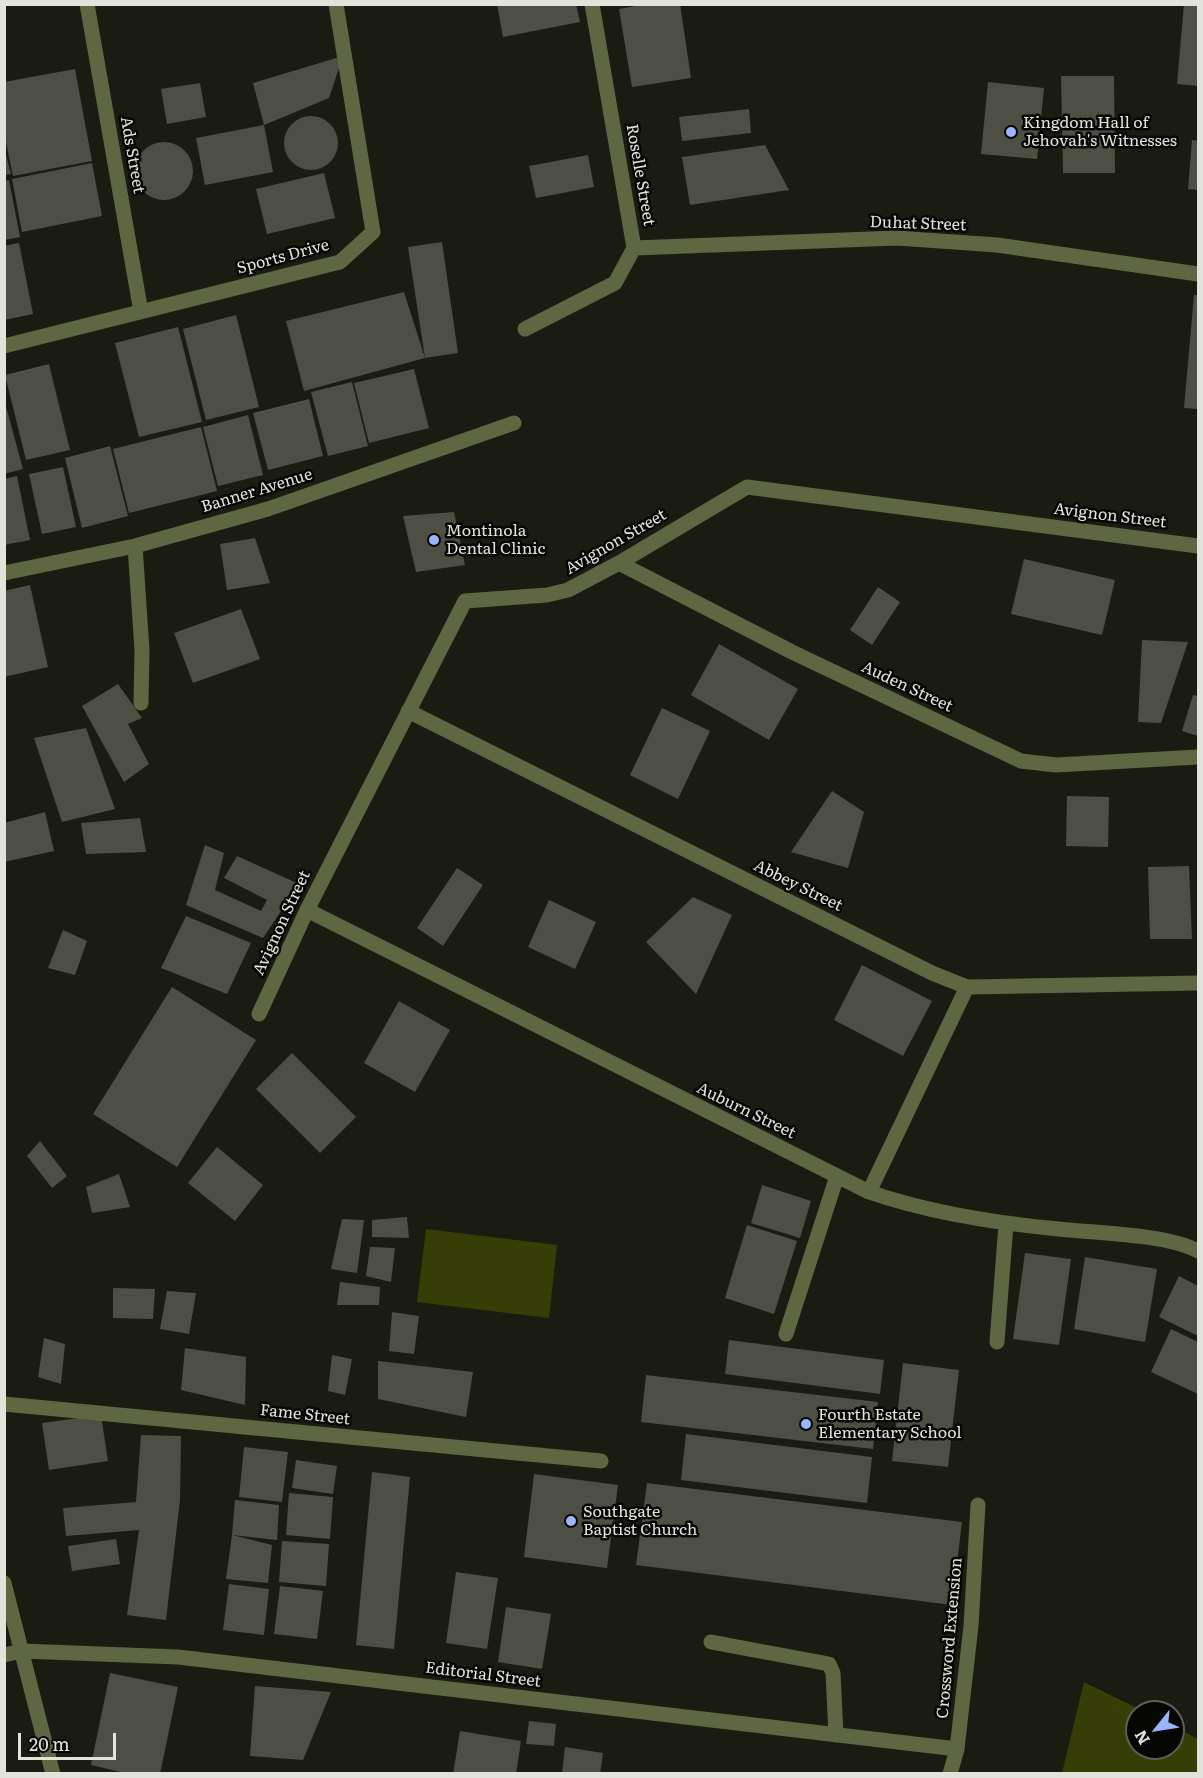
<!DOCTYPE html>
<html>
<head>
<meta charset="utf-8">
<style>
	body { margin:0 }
	#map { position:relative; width:1203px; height:1778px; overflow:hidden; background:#1a1c11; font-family:Literata,serif }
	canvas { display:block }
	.frame { position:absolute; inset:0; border:6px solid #e2e4dc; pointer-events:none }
	.north { position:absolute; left:1125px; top:1700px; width:60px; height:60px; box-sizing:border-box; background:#060603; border:2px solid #5e5f5a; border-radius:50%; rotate:240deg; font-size:16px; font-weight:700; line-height:24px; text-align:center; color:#e2e4dc }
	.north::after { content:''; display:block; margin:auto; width:21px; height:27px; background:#9ab5fd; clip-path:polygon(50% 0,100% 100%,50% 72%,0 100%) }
	.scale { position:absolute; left:18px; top:1733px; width:98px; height:27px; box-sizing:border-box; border:3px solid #e2e4dc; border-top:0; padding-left:8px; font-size:18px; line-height:21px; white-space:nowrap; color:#e2e4dc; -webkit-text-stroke:4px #060603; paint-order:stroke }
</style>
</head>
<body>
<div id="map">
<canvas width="1203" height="1778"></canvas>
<div class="frame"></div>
<div class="north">N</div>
<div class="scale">20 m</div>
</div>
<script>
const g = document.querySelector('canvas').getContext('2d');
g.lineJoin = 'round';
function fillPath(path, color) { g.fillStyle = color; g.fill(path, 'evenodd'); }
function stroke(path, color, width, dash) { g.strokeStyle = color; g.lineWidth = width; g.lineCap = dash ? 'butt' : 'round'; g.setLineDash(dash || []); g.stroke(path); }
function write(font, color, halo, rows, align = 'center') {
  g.font = font + ' Literata,serif'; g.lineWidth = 5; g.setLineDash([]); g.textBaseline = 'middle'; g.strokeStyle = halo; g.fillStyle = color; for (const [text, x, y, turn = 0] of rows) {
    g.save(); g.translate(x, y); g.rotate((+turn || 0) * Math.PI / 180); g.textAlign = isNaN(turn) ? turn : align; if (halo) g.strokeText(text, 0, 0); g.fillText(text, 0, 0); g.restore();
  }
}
fillPath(new Path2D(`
	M426 1229 557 1245 549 1318 417 1302Z
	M1084 1682 1145 1712H1137V1748H1173V1726L1198 1739V1773H1062Z`), '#363e05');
fillPath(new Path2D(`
	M497 4H576L580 22 503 37Z
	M647 4H680L691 78 632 87 619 9Z
	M1184 4H1198V86L1177 84Z
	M343 56 329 98 264 125 253 83Z
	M75 69 92 161 13 176 4 133V82Z
	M1061 76H1114L1115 173H1063Z
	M988 82 1044 88 1037 159 981 154Z
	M200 83 206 117 167 124 161 89Z
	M749 109 751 133 682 141 679 117Z
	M284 143a27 27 0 1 1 54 0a27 27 0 1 1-54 0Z
	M264 125 273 172 205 185 196 138Z
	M1192 140 1198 141V190L1188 189Z
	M135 171a29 29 0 1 1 58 0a29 29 0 1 1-58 0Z
	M765 145 789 190 690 205 682 157Z
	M4 147 11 174 4 175Z
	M588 155 594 187 536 198 529 166Z
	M92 163 102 216 22 232 12 179Z
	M324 173 335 218 267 234 256 189Z
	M9 180 20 237 4 240V181Z
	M442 242 458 353 425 358 408 247Z
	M19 243 33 314 4 320V246Z
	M404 292 425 358 304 391 286 321Z
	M1194 295H1198V409L1184 408Z
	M236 315 259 407 206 420 183 329Z
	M178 327 202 422 139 437 115 343Z
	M49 364 70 450 26 460 5 375Z
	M414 369 429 428 369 443 354 383Z
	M352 382 368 446 328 456 311 392Z
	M4 399 23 469 4 474Z
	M309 399 323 456 268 470 253 413Z
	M248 415 263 475 218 486 203 427Z
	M201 427 217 491 129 513 113 449Z
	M110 446 128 516 82 528 65 458Z
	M63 467 76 527 42 534 29 474Z
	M17 476 30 540 4 545V479Z
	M454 512 465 565 416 572 403 516Z
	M255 538 270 583 227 590 220 544Z
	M1024 559 1115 580 1102 635 1011 614Z
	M30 585 48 667 4 677V591Z
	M878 587 900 602 872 645 850 630Z
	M241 609 260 659 193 683 174 633Z
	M1142 640 1188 642 1161 723 1138 722Z
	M719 644 798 689 769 740 691 695Z
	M118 684 142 718 128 724 149 764 124 782 82 706Z
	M1193 695 1198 696V736L1182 731Z
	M662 708 710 731 678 799 630 775Z
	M86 728 115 809 62 822 34 738Z
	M832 791 864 812 848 868 791 852Z
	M1067 796 1109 797 1108 847 1066 846Z
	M45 812 54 851 4 862V823Z
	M140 818 146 852 86 854 81 823Z
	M205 845 224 853 215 890 261 911 267 900 224 878 237 856 299 884 263 938 186 905Z
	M1189 866 1192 939H1150L1148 867Z
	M457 868 483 885 443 946 417 928Z
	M693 897 732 915 696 994 646 942Z
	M549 900 596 922 575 969 528 947Z
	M186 916 251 943 227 994 161 968Z
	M63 930 87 941 75 975 48 968Z
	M862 965 932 1001 903 1056 834 1020Z
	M172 987 256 1040 177 1167 93 1114Z
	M399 1001 450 1030 415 1092 364 1063Z
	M292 1053 356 1117 320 1153 256 1089Z
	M40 1141 67 1176 52 1188 27 1156Z
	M217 1147 263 1185 235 1221 188 1183Z
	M119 1174 130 1207 92 1213 86 1187Z
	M762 1185 811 1201 800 1238 751 1223Z
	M407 1217 409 1238 372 1237V1220Z
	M342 1219 364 1220 357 1273 331 1269Z
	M747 1225 797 1241 774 1314 725 1298Z
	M370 1247 395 1248 391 1282 366 1276Z
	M1025 1253 1071 1259 1059 1345 1013 1339Z
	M1085 1257 1157 1269 1145 1342 1074 1329Z
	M1179 1276 1198 1286V1336L1159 1317Z
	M340 1282 380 1287 379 1305H337Z
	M113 1288 155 1289 153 1319 113 1318Z
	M167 1291 196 1293 189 1334 160 1329Z
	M392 1312 419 1316 414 1354 389 1351Z
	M1171 1329 1198 1342V1394L1151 1372Z
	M44 1338 65 1344 61 1384 38 1377Z
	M729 1340 884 1360 880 1394 725 1374Z
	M185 1348 246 1357 245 1405 181 1390Z
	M332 1355 352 1359 345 1395 328 1391Z
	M378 1361 473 1372 466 1417 378 1399Z
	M903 1363 959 1370 948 1467 892 1461Z
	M646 1375 878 1402 873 1449 641 1422Z
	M101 1415 108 1461 49 1470 42 1423Z
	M686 1434 872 1457 867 1503 681 1480Z
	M141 1435 181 1436 180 1500 166 1620 127 1615 139 1530 66 1536 63 1508 136 1502Z
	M244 1447 288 1452 282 1502 239 1497Z
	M296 1460 337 1466 333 1494 292 1488Z
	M372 1472 410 1477 394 1649 356 1645Z
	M534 1474 618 1485 607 1568 524 1557Z
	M647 1483 962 1522 952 1605 636 1565Z
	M289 1493 333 1497 330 1539 286 1535Z
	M235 1500 279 1505 277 1540 232 1535Z
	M232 1535 272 1545 268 1583 226 1579Z
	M116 1539 120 1564 72 1571 68 1546Z
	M282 1541 329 1544 326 1586 279 1582Z
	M456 1572 498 1578 487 1649 446 1643Z
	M229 1584 269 1589 264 1635 223 1630Z
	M280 1586 323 1591 317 1639 274 1634Z
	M506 1607 551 1614 542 1669 498 1662Z
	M110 1673 178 1687 160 1774H129L91 1765Z
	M255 1686 331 1692 303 1760 250 1756Z
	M529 1721 556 1724 554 1746 526 1744Z
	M460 1731 521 1741 516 1774H453Z
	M565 1747 603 1753 600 1774H562Z`), '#4c4f42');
stroke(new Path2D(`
	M87 4 141 312
	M634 248 897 238 997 245 1198 274
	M525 329 615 283 634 248 592 4
	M4 346 340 262 373 232 336 4
	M135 546 142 650 141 703
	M619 563 792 652 1021 761 1056 765 1198 757
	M4 573 135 546 268 509 514 423
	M408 711 932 973 967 987 1198 983
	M307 910 869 1192C930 1213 995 1223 1058 1229 1096 1233 1167 1234 1198 1251
	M259 1014 307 910 465 601 547 595 568 590 619 563 747 487 1198 546
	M869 1192 967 987
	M786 1334 837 1176
	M997 1342 1006 1224
	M4 1404 601 1461
	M4 1583 53 1774
	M711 1642 829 1664 833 1673 836 1735
	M4 1655 22 1651 178 1657 957 1749
	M950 1774 957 1749 971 1626 978 1505`), '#5e6642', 15);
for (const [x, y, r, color] of [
	[1011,132,6,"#9ab5fd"],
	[434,540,6,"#9ab5fd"],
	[806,1424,6,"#9ab5fd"],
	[571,1521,6,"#9ab5fd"]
]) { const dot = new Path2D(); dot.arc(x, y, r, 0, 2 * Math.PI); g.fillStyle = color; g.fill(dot); stroke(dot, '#060603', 2); }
write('16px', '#e2e4dc', '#060603', [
	["Kingdom Hall of",1023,123],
	["Jehovah's Witnesses",1023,141],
	["Montinola",446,531],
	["Dental Clinic",446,549],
	["Fourth Estate",818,1415],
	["Elementary School",818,1433],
	["Southgate",583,1512],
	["Baptist Church",583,1530]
], 'left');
write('16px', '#e2e4dc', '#060603', [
	["Ads Street",132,155,80],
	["Roselle Street",640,175,80],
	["Duhat Street",918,224,2],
	["Sports Drive",283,257,-15],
	["Banner Avenue",257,491,-17],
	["Avignon Street",1110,516,7],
	["Avignon Street",616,542,-30],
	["Auden Street",907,687,25],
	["Abbey Street",798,886,26],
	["Avignon Street",282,923,-65],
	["Auburn Street",746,1111,26],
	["Fame Street",305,1415,6],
	["Crossword Extension",950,1638,-85],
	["Editorial Street",483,1675,7]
]);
</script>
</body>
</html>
